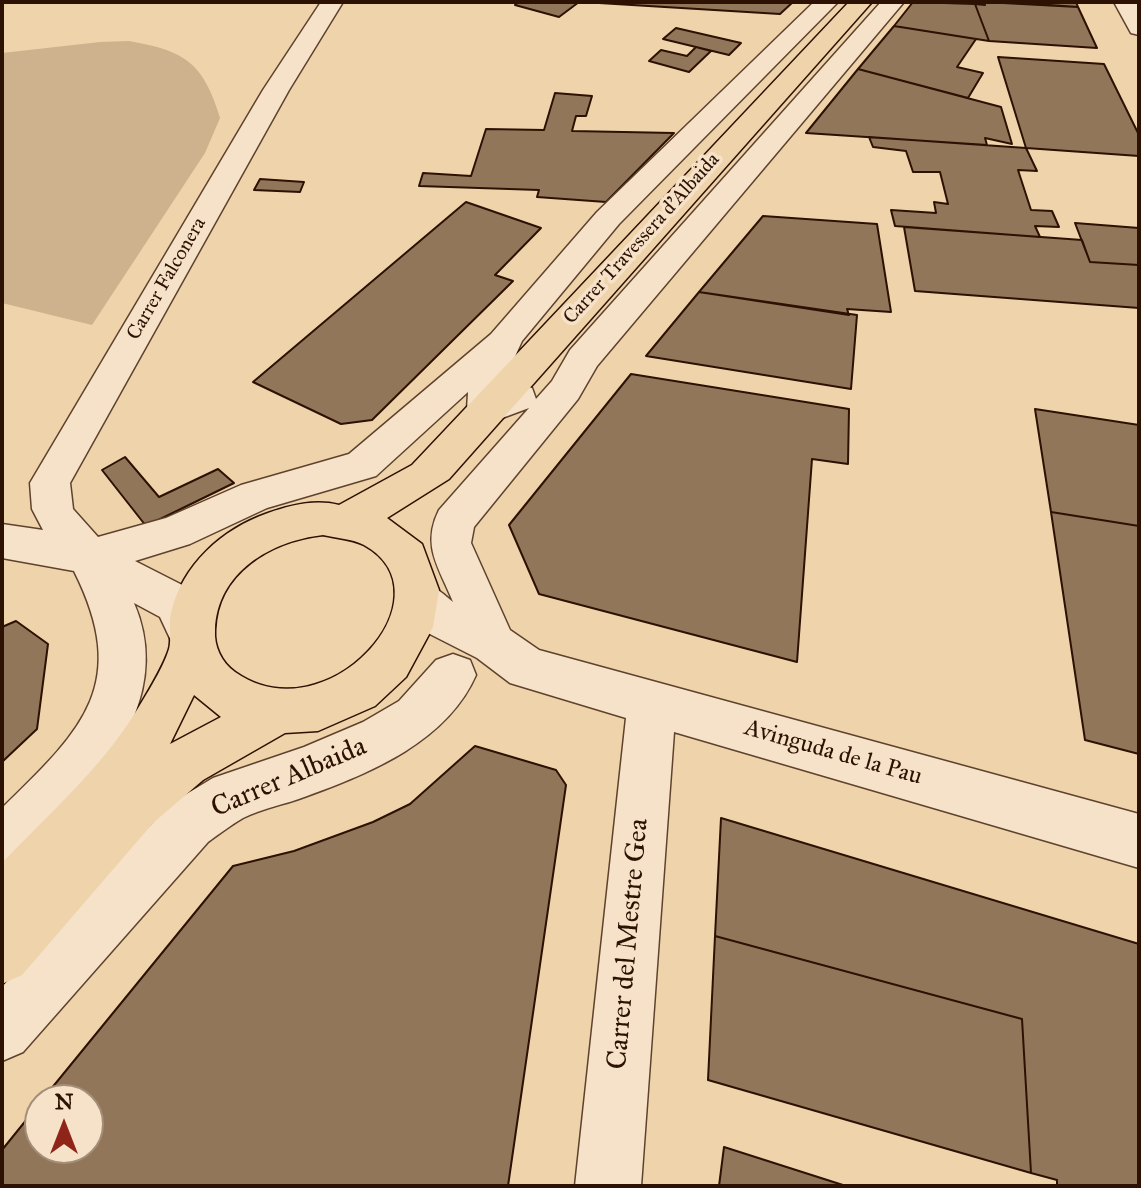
<!DOCTYPE html>
<html>
<head>
<meta charset="utf-8">
<style>
	body { margin:0 }
	#map { position:relative; width:1141px; height:1188px; overflow:hidden; background:#efd3ab; font-family:"IM FELL Great Primer",serif }
	canvas { display:block }
	.frame { position:absolute; inset:0; border:4px solid #2d1103; pointer-events:none }
	.north { position:absolute; left:24px; top:1084px; width:80px; height:80px; box-sizing:border-box; background:#f5e2c8; border:2px solid #a58e79; border-radius:50%; rotate:0deg; font-size:22px; font-weight:700; line-height:32px; text-align:center; color:#2d1103 }
	.north::after { content:''; display:block; margin:auto; width:28px; height:36px; background:#8f2418; clip-path:polygon(50% 0,100% 100%,50% 72%,0 100%) }
</style>
</head>
<body>
<div id="map">
<canvas width="1141" height="1188"></canvas>
<div class="frame"></div>
<div class="north">N</div>
</div>
<script>
const g = document.querySelector('canvas').getContext('2d');
g.lineJoin = 'round';
function fillPath(path, color) { g.fillStyle = color; g.fill(path, 'evenodd'); }
function stroke(path, color, width, dash) { g.strokeStyle = color; g.lineWidth = width; g.lineCap = dash ? 'butt' : 'round'; g.setLineDash(dash || []); g.stroke(path); }
function write(font, color, halo, rows, align = 'center') {
  g.font = font + ' "IM FELL Great Primer",serif'; g.lineWidth = 7; g.setLineDash([]); g.textBaseline = 'middle'; g.strokeStyle = halo; g.fillStyle = color; for (const [text, x, y, turn = 0] of rows) {
    g.save(); g.translate(x, y); g.rotate((+turn || 0) * Math.PI / 180); g.textAlign = isNaN(turn) ? turn : align; if (halo) g.strokeText(text, 0, 0); g.fillText(text, 0, 0); g.restore();
  }
}
fillPath(new Path2D(`
	M129 41C186 51 203 63 220 118L205 153 92 325 2 303V53L100 42Z`), '#ceb28e');
const building = new Path2D(`
	M518 2H579L559 17 515 5Z
	M793 2 780 14 599 3 600 2Z
	M913 2 975 4 989 41 894 26Z
	M984 2 1078 7 1097 48 989 41 975 4 985 5Z
	M1007 2H1076L1078 7Z
	M894 26 976 39 957 67 983 73 968 98 858 69Z
	M676 28 741 43 729 55 663 39Z
	M696 47 711 51 689 72 649 61 661 50 687 56Z
	M998 57 1104 64 1139 135V156L1026 148Z
	M858 69 1001 107 1012 144 985 138 987 145 806 133Z
	M555 93 592 96 586 116H576L572 131 674 133 606 202 537 197 539 190 419 186 423 173 471 176 486 129 544 130Z
	M869 137 1026 148 1037 171 1018 170 1031 210 1052 211 1059 227 1035 226 1040 237 895 226 891 210 936 213 934 202 948 204 940 172H913L906 151 873 147Z
	M260 179 304 182 300 192 254 190Z
	M466 202 541 228 495 275 513 281 372 420 341 424 253 382Z
	M763 216 877 224 891 312 847 309 849 315 699 292Z
	M1075 223 1139 228V265L1090 262Z
	M904 227 1082 240 1090 262 1139 265V308L915 291Z
	M699 292 857 315 851 389 646 356Z
	M631 374 849 409 848 464 812 459 797 662 539 594 509 525Z
	M1035 409 1139 425V526L1051 512Z
	M125 457 159 497 218 469 234 483 146 526 102 470Z
	M1051 512 1139 526V754L1085 740Z
	M16 621 48 644 37 729 2 762V627Z
	M475 746 556 770 566 785 508 1186H2V1150L40 1103V1148H88V1100H42L233 866 294 851 373 822 410 804Z
	M721 818 1139 944V1186H1057V1180L1031 1173 1022 1019 715 936Z
	M715 936 1022 1019 1031 1173 708 1080Z
	M724 1147 846 1186H719Z`);
fillPath(building, '#92765a');
stroke(building, '#2d1103', 2);
const minor = new Path2D(`
	M321 2H343L289 90 70 483 73 509 98 537 166 518 241 485 349 454 491 334 597 212 814 2H838L619 224 522 341 504 381V388L519 384 532 388 536 399 552 381 570 350 881 2H904L597 366 578 399 474 527 471 543 510 630 539 650 1139 814V868L674 732 641 1186H575L626 718 510 683 477 658 420 629 402 612 396 599 402 586C425 577 435 587 453 602 439 567 421 546 439 510L529 408 486 424 473 420 467 410 468 392 376 476 267 508 190 544 135 561 192 590 213 633 206 647 190 653 174 647 160 617 134 603C170 686 117 762 62 821 43 841 27 861 2 872V808C82 730 131 685 74 571L2 558V524L43 530 32 509 30 483 263 90Z
	M1114 2H1136L1139 7V35L1131 33Z
	M453 654 470 660 476 675C447 741 371 773 307 796 287 804 263 808 243 818 231 825 219 834 208 842L23 1052 2 1061V987L170 804 213 778 304 747 363 722 399 701 436 660Z`);
const major = new Path2D(`
	M849 2H872L449 479 387 518 422 544 439 590 433 627 406 677 375 706 318 731 285 733 203 780 153 823 22 975 2 984V863C46 817 97 772 132 718 143 700 163 669 169 649 172 639 168 625 171 613 182 565 222 529 268 513 291 505 315 499 339 505L412 465ZM323 535C336 538 353 539 364 545 454 595 327 737 235 672 221 662 214 646 215 630 217 572 271 541 323 535ZM194 695 221 717 170 744Z`);
stroke(minor, '#5e422d', 3);
stroke(major, '#2d1103', 3);
fillPath(minor, '#f5e2c8');
fillPath(major, '#efd3ab');
write('20px', '#2d1103', '#f5e2c8', [
	["Carrer Travessera d'Albaida",642,239,-48],
	["Carrer Falconera",167,279,-60]
]);
write('24px', '#2d1103', '#f5e2c8', [
	["Avinguda de la Pau",833,753,16]
]);
write('28px', '#2d1103', '#f5e2c8', [
	["Carrer Albaida",289,778,-23],
	["Carrer del Mestre Gea",629,944,-85]
]);
</script>
</body>
</html>
